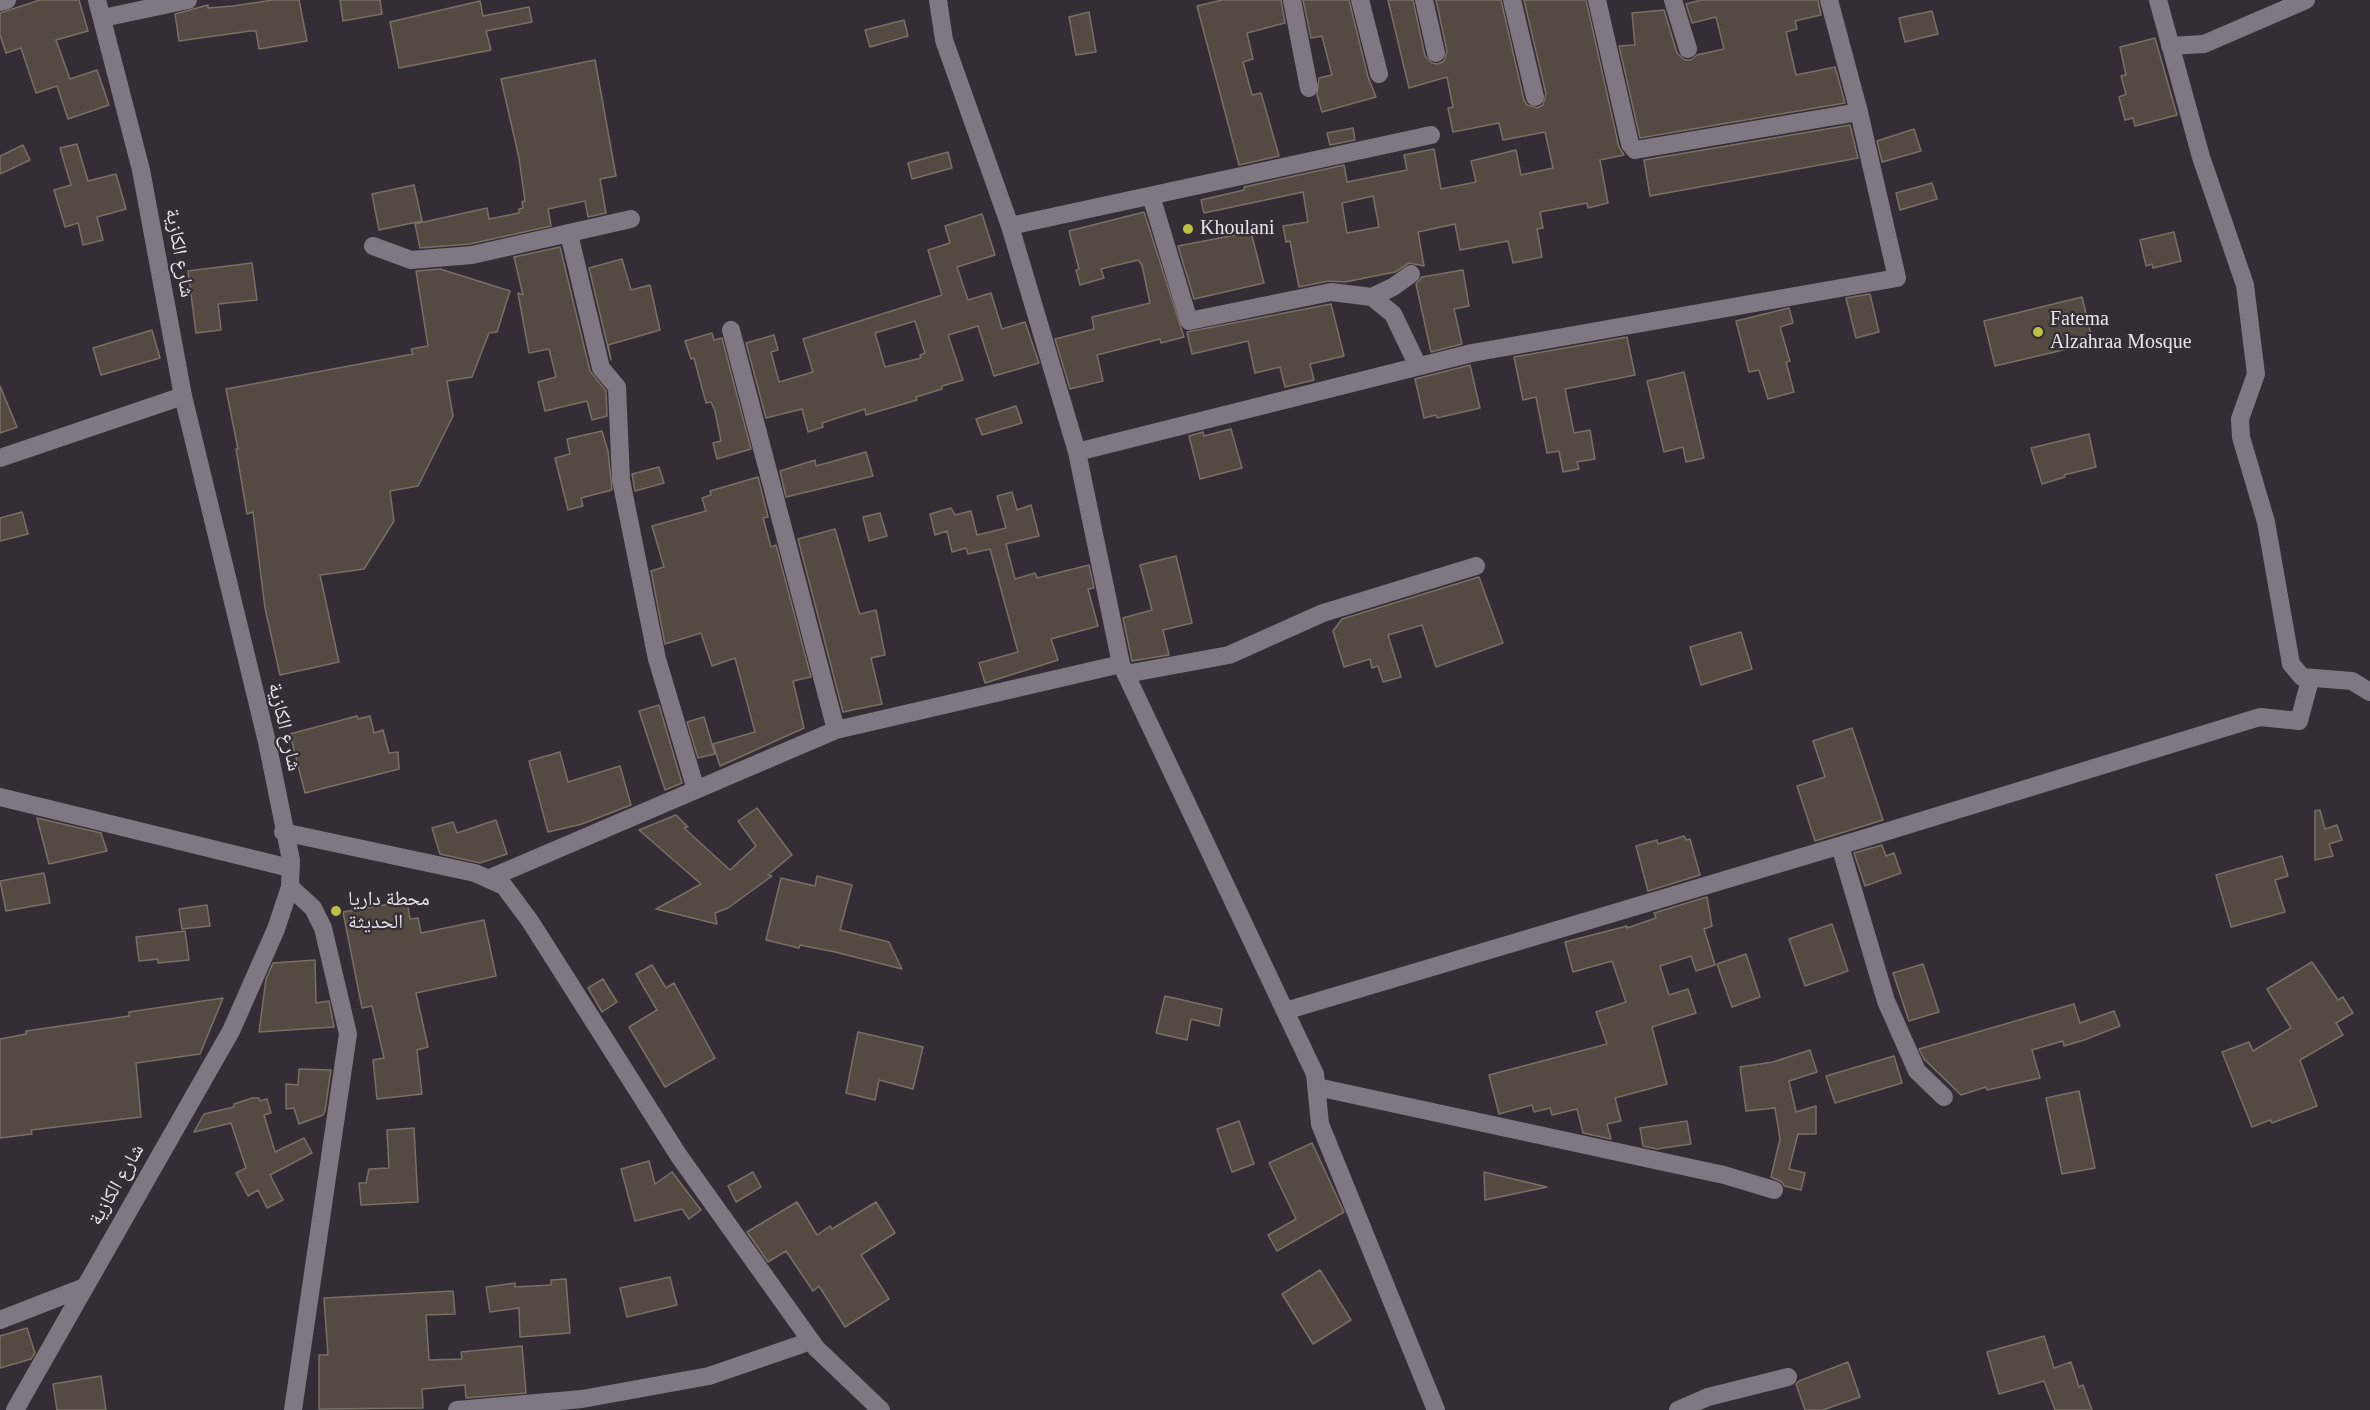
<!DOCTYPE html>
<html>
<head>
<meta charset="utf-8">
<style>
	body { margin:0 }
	canvas { display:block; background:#342d36 }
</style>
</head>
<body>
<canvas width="2370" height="1410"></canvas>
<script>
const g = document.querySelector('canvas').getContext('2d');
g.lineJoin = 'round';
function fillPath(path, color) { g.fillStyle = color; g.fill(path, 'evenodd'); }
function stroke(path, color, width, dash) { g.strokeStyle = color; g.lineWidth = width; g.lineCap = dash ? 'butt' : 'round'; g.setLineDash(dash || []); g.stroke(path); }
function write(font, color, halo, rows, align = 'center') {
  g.font = font + ' "Times New Roman","Noto Naskh Arabic",serif'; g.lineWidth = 4.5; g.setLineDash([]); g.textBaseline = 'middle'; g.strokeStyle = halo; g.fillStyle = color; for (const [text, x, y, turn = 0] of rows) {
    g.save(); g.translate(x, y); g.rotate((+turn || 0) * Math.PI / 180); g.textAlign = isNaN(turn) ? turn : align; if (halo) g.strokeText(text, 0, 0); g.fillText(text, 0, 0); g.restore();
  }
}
const building = new Path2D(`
	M40 0H79L88 31 56 40 70 79 97 70 109 105 68 119 57 86 36 93 21 48 6 53 0 35V13Z
	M273 0H299L307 41 259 49 256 31H250L179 41 175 14 208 5V8L233 6Z
	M340 0H380L382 14 343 21Z
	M1222 0H1281L1285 23 1247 33 1253 59 1243 62 1252 95 1261 93 1279 156 1239 165 1197 6Z
	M1303 0H1349L1368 77 1376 97 1322 112 1317 95 1319 78 1332 75 1322 36 1311 38Z
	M1388 0H1413L1425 56 1432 63 1438 64 1444 61 1447 51 1436 0H1501L1524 100 1527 105 1537 108 1543 105 1546 94 1524 0H1586L1619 147 1624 155 1600 160 1608 203 1588 208 1587 203 1540 212 1543 228 1537 229 1542 257 1513 263 1508 241 1460 250 1455 224 1418 232 1424 266 1409 263 1395 272 1345 282 1329 281 1299 287 1290 241 1286 242 1283 226 1308 222 1303 192 1204 213 1201 200 1244 190V187L1344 165 1347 182 1407 170 1404 155 1434 149 1441 189 1476 182 1471 161 1516 150 1521 175 1553 168 1545 132 1503 140 1499 123 1453 132 1448 108 1453 107 1447 77 1409 88ZM1373 196 1379 227 1347 233 1342 203Z
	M1701 0H1818L1821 15 1795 21 1797 29 1786 32 1796 75 1835 67 1845 103 1640 138 1619 46 1635 45 1632 13 1664 10 1677 53 1685 60H1691L1697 55 1724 49 1716 17 1692 23 1686 4Z
	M480 1 483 16 529 7 532 22 486 31 491 50 399 68 390 22Z
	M1932 11 1938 34 1905 42 1899 18Z
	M1089 12 1096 52 1076 55 1069 17Z
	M904 20 908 36 870 47 865 30Z
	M2155 38 2177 115 2135 126 2133 118 2125 120 2119 97 2126 94 2121 76 2126 75 2120 47Z
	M595 60 616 176 600 179 606 213 588 217 585 201 548 209 551 226 470 244 420 248 415 224 487 208 489 219 519 213V209L523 208 522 202 525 201 519 158 501 79Z
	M1850 125 1858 158 1650 196 1644 160Z
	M1353 128 1355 140 1330 145 1327 133Z
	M1914 129 1921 151 1882 162 1877 141Z
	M77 144 88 181 116 174 126 209 97 217 103 240 83 245 78 223 65 227 54 190 71 185 60 148Z
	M23 145 30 160 0 174V156Z
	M948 152 952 168 912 179 908 163Z
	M1932 183 1937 199 1900 210 1896 193Z
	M414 185 422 221 379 230 372 194Z
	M1144 212 1184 337 1161 343 1160 339 1097 355 1103 381 1070 389 1055 339 1094 329 1092 317 1150 303 1142 265 1138 260 1101 269 1104 278 1080 285 1076 270 1079 269 1069 231Z
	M982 214 995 255 957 267 968 300 991 293 1002 329 1025 322 1039 363 994 376 978 326 948 335 963 380 942 386V389L916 397 917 400 866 415 865 409 822 423 823 427 808 432 802 409 766 418 746 343 774 335 778 350 771 352 779 382 813 372 803 339 942 295 928 250 950 243 945 226ZM915 321 925 353 920 355 921 358 885 367 875 333Z
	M1251 232 1264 283 1194 299 1178 246Z
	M2174 232 2181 261 2153 268 2152 264 2146 266 2140 240Z
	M560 247 590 371 606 391 607 416 592 420 587 401 545 411 538 382 556 377 549 349 529 353 518 293 523 295 514 257Z
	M622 259 631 290 650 285 660 330 608 345 611 360 589 268Z
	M252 263 257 300 218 304 221 330 196 333 188 271Z
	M440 269 510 291 497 332 489 333 472 377 447 381 453 416 418 486 390 491 394 521 364 569 320 575 339 662 280 675 265 608 253 512 247 514 236 449H238L226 389 413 354 411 349 428 346 416 271Z
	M1463 270 1469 306 1454 309 1462 344 1431 352 1416 284 1422 277Z
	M1870 294 1879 332 1856 338 1846 298Z
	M2082 297 2093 343 1995 366 1984 321Z
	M1331 304 1344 356 1310 364 1314 380 1285 387 1280 367 1255 373 1248 341 1192 354 1187 332Z
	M1789 308 1793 323 1780 327 1790 361 1786 362 1794 392 1768 399 1759 370 1749 372 1736 321Z
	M152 330 160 358 101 375 93 348Z
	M712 333 714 340 722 338 751 449 717 459 713 443 721 441 715 411 711 402 706 403 694 358 691 359 685 341Z
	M1627 337 1635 375 1565 389 1574 433 1590 430 1595 459 1577 462 1579 469 1563 472 1559 451 1547 453 1536 397 1523 400 1514 357Z
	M1470 365 1480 408 1437 418 1436 415 1424 418 1415 379Z
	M1684 372 1704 458 1686 462 1683 447 1664 452 1647 381Z
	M0 386 17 427 0 433Z
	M1016 406 1022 423 982 435 976 419Z
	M1231 429 1242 468 1200 479 1189 436 1203 432 1204 436Z
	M602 431 608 451 612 490 581 498 583 506 568 510 555 458 570 454 567 439Z
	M2089 434 2096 467 2064 475 2065 477 2042 484 2031 448Z
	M866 452 873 476 786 497 780 471 815 460 816 466Z
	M659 467 664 483 635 491 632 474Z
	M758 477 768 517 763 518 771 547 776 545 811 677 793 681 804 728 720 766 713 744 755 732 735 658 712 666 701 633 665 644 651 571 664 567 652 526 706 511 702 498 711 495 710 491Z
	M1012 492 1017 510 1031 505 1039 536 1006 544 1015 579 1035 573 1037 578 1089 565 1094 588 1088 589 1098 626 1051 639 1058 660 985 683 979 663 1018 652 990 549 968 554 966 548 952 552 947 531 935 535 930 514 951 508 955 515 971 511 977 535 1006 528 997 496Z
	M22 512 28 534 0 541V518Z
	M880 513 887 536 869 541 863 517Z
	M835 529 858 609 860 614 876 610 885 655 871 658 882 704 843 712 798 539Z
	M1176 556 1192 623 1163 630 1169 655 1132 661 1123 618 1152 610 1140 565Z
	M1479 577 1503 643 1436 667 1422 625 1388 635 1401 677 1383 682 1378 666 1372 668 1370 659 1344 667 1333 631 1342 619Z
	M1741 632 1752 669 1701 685 1690 647Z
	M659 705 682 783 665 790 639 711Z
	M357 716 358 719 370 716 374 733 383 730 389 753 398 752 399 769 305 793 290 734Z
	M704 717 715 754 698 758 687 722Z
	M1852 728 1883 820 1815 841 1797 786 1825 777 1813 741Z
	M560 752 568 782 620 766 631 805 582 824 548 832 529 761Z
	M757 808 792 855 768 875 772 876 728 908 715 913 717 924 656 909 701 884 639 830 676 815 688 827 684 828 730 870 756 846 738 821Z
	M2320 810 2325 829 2337 825 2342 840 2329 844 2333 856 2315 860V811Z
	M37 818 101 833 107 851 49 864Z
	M496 820 507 854 480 863 440 854 432 828 453 822 457 833Z
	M1684 836 1686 840 1690 839 1700 875 1648 891 1636 846 1657 840 1658 844Z
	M1882 845 1886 856 1894 853 1901 873 1865 886 1854 853Z
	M2282 856 2288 876 2275 880 2285 912 2231 927 2216 875Z
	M44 873 50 903 6 911 0 881Z
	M817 876 852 885 840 930 889 942 902 969 835 952 800 945 799 948 766 940 781 878 815 886Z
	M1707 897 1712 926 1704 929 1715 965 1696 971 1691 956 1660 966 1669 995 1688 989 1696 1013 1652 1027 1667 1084 1615 1098 1621 1121 1607 1124 1611 1139 1583 1133 1577 1109 1552 1115 1550 1108 1534 1112 1532 1105 1499 1114 1489 1075 1607 1044 1596 1012 1626 1002 1612 961 1573 972 1565 942 1627 926V928L1656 918 1654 913Z
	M407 901 410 919 418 918 421 933 484 920 496 976 416 993 428 1047 417 1050 422 1094 377 1099 373 1060 384 1058 372 1006 362 1008 343 912Z
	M207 905 210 926 182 929 179 909Z
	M1832 924 1848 971 1805 986 1789 939Z
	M185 931 189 960 158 963V959L139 961 136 937Z
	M1746 954 1760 997 1732 1007 1717 964Z
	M315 960 316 1003 329 1001 334 1027 259 1032 266 979 273 963Z
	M2312 962 2338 1000 2343 997 2353 1013 2336 1023 2343 1035 2300 1060 2317 1106 2272 1123 2270 1120 2252 1127 2222 1052 2249 1042 2253 1051 2291 1028 2267 989Z
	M1923 964 1939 1012 1909 1021 1893 973Z
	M652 965 666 988 674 983 715 1058 665 1087 629 1027 657 1010 636 974Z
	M603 979 617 1002 602 1012 588 988Z
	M1165 996 1222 1009 1219 1026 1191 1019 1187 1040 1156 1033Z
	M223 998 200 1054 136 1063 141 1117 31 1130 32 1134 0 1138V1039L26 1034V1031L129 1016V1012Z
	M2074 1004 2080 1023 2114 1011 2120 1026 2084 1040 2064 1046 2063 1041 2032 1050 2040 1078 1987 1090 1986 1087 1961 1095 1924 1059 1919 1049Z
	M858 1032 923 1047 913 1089 879 1080 875 1100 846 1093Z
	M1810 1050 1817 1072 1789 1081 1796 1112 1816 1106V1134H1798L1789 1169 1805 1173 1801 1190 1784 1186 1782 1182 1771 1177 1780 1139 1775 1108 1746 1111 1740 1067 1773 1062Z
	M1894 1056 1902 1083 1835 1103 1826 1076Z
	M299 1069 331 1070 325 1111 323 1115 299 1124 294 1108 286 1109V1084L298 1085Z
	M2079 1091 2095 1168 2062 1174 2046 1098Z
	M252 1098H259L260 1101 267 1099 271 1113 264 1115 275 1152 304 1138 312 1153 270 1175 283 1200 267 1208 258 1190 248 1196 236 1173 246 1168 231 1123 194 1132 204 1114 234 1107V1104Z
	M1239 1121 1254 1164 1232 1172 1217 1129Z
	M1687 1121 1691 1144 1657 1149 1643 1146 1640 1128Z
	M414 1128 418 1202 361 1205 359 1183H366L369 1169 389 1168 387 1130Z
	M1312 1143 1344 1212 1277 1251 1268 1235 1296 1219 1269 1163Z
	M649 1161 655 1184 672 1172 701 1210 689 1219 682 1209 635 1221 621 1169Z
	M753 1172 761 1187 736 1202 728 1186Z
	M1484 1172 1547 1187 1485 1200Z
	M797 1202 817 1235 830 1226 832 1229 876 1202 895 1233 861 1255 889 1299 845 1327 819 1286 813 1291 786 1251 768 1262 747 1232Z
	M1320 1270 1351 1320 1313 1344 1282 1294Z
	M670 1277 677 1305 627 1317 620 1288Z
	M566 1279 570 1333 520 1337 519 1308 490 1312 486 1287 515 1283V1287L551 1285V1280Z
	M453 1291 455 1314 426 1315 429 1360 462 1359 461 1352 522 1346 526 1393 466 1398 465 1385 422 1389 423 1408 319 1409V1355H328L324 1298Z
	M27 1328 35 1353 31 1359 0 1368V1336Z
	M2044 1336 2054 1368 2071 1362 2079 1387 2083 1385 2092 1410H2055L2044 1381 1999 1394 1987 1352Z
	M1848 1362 1860 1397 1823 1410H1805L1796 1384 1799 1381Z
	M101 1376 106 1410H57L53 1384Z`);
fillPath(building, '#534b41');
stroke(building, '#786f65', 1.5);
stroke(new Path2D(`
	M938 0 944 40 1010 226 1077 452 1121 664 1285 1011 1862 839 2260 717 2299 721 2310 680
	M1292 0 1309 88
	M1360 0 1379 74
	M1424 0 1436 53
	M1512 0 1535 97
	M1597 0 1630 144 1635 150 1859 112
	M1673 0 1688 49
	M0 2 7 0
	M103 18 188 0
	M2170 46 2204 44 2306 0
	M1151 196 1189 321 1331 292 1372 297 1393 314 1418 366
	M1010 226 1431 135
	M569 234 601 368 617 387 621 480 657 659 696 790
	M373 246 411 260 472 255 631 219
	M1372 297 1393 287 1411 274
	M731 330 836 730
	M1077 452 1472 353 1897 278 1859 112 1829 0
	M0 458 183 396
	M1126 674 1229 655 1323 613 1476 566
	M0 797 290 868
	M1840 846 1886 1001 1917 1071 1944 1097
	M490 878 836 730 1121 664
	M290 887 313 908 323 928 348 1034 293 1410
	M1285 1011 1315 1074 1320 1124 1436 1410
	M1317 1087 1724 1175 1774 1190
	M0 1320 85 1287
	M457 1410 582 1399 709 1376 811 1341
	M1678 1410 1708 1397 1788 1377`), '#7f7781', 18);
stroke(new Path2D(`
	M2158 0 2201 157 2245 285 2256 374 2240 419 2241 437 2266 522 2291 664 2302 677 2352 681 2370 692
	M283 832 475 873 504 886 530 921 679 1156 816 1348 881 1410
	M15 1410 231 1031 276 929 290 887 291 860 267 742 183 396 141 170 97 0`), '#7f7781', 18);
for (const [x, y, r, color] of [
	[1188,229,6,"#bdbf43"],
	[2038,332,6,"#bdbf43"],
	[336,911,6,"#bdbf43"]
]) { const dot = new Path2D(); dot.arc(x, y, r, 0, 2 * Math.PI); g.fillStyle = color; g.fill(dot); stroke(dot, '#342d36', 2); }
write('20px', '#e8e3e9', '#342d36', [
	["Khoulani",1200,229],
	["Fatema",2050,320],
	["Alzahraa Mosque",2050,343],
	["محطة داريا",348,900],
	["الحديثة",348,923]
], 'left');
write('20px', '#e8e3e9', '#342d36', [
	["شارع الكازية",179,253,80],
	["شارع الكازية",284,727,77],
	["شارع الكازية",117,1185,-60]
]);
</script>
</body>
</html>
